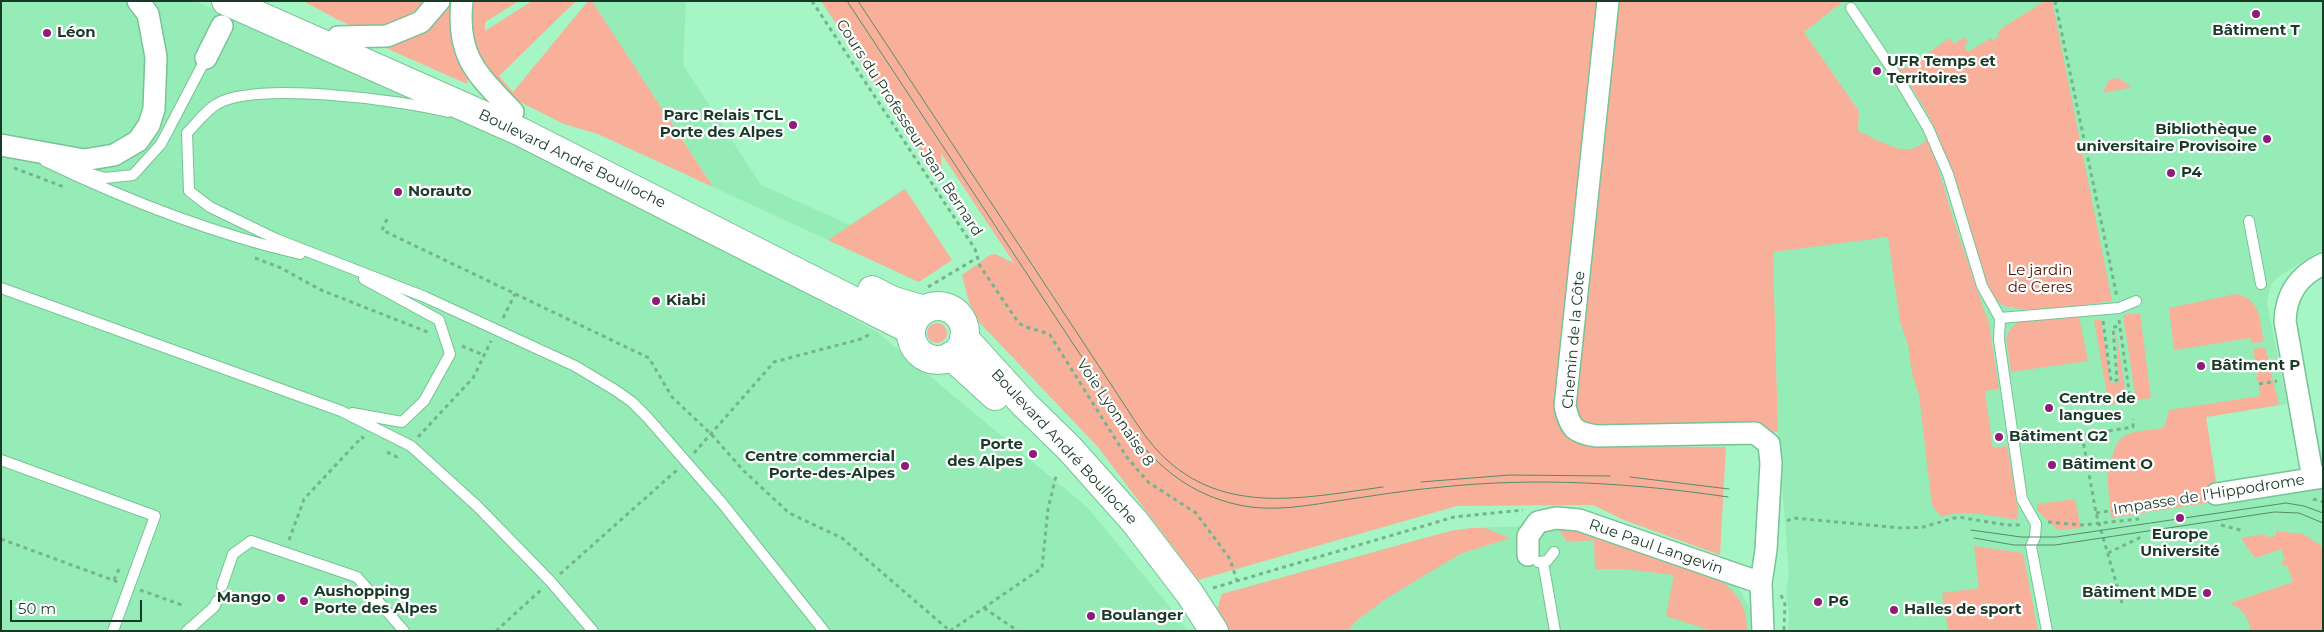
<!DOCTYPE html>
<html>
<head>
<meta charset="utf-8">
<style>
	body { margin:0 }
	#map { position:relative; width:2324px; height:632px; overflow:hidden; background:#a6f5c4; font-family:Montserrat,sans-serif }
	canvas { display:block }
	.frame { position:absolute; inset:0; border:2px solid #1a3a28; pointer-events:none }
	.scale { position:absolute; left:10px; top:600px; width:132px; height:22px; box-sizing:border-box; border:2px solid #1a3a28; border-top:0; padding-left:6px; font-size:15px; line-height:18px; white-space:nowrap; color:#1a3a28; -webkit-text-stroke:4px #fff; paint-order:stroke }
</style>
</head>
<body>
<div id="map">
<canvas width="2324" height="632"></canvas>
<div class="frame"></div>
<div class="scale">50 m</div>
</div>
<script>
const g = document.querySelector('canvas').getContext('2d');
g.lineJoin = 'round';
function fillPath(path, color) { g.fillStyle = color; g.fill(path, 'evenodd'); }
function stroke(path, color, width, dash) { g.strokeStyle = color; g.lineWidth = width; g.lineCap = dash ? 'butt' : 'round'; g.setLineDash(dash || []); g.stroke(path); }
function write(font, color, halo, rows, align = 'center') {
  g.font = font + ' Montserrat,sans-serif'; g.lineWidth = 4.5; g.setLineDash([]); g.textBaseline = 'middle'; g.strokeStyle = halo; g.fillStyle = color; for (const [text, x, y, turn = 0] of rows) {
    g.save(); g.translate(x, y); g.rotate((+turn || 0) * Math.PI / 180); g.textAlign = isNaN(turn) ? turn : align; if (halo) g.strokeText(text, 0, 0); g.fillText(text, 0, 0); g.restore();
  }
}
fillPath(new Path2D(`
	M1 1H195L528 149 697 234 877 332 1087 507 1175 613 1187 631H1Z
	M592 1H686L683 65 761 185 850 225 905 189 952 260 917 281 713 187Z
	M1844 1H2323V249L2281 275 2271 284 2267 302 2287 404 2206 417 2219 501 2323 485V631H1788L1789 614 1786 591 1789 574 1778 432 1773 251 1889 236 1858 131 1859 111 1804 32Z
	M1559 525 1737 585 1750 609V631H1227L1217 610 1222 594 1450 531 1471 528Z`), '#95ecb7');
fillPath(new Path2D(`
	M303 1H425C414 17 378 31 359 28 347 26 315 7 303 1Z
	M470 1H519L485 22V31L532 1H576L499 76 513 92 588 1H592L713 187 598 134 564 124 506 95 484 73 472 45Z
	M821 1H1844L1804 32 1859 111 1858 131C1880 140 1908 162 1927 139L1936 161 1955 225 1989 324 1999 389 1985 391 1993 448 2007 446C2009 460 2020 511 2018 520 1992 517 1967 508 1941 517L1932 505 1919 395 1912 374 1908 345 1900 321 1888 237 1773 252 1778 432 1597 436 1569 424 1559 428 1575 442 1594 446 1726 447 1720 555 1624 520 1593 505 1457 506 1198 580 1098 447 979 322 969 302 962 275 990 255 995 254 1014 263 941 153 942 183Z
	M2045 1H2052L2112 301C2089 304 2023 315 2003 305 1990 298 1986 279 1981 266 1965 225 1957 181 1940 140 1930 114 1914 91 1899 68L1902 66 1904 69 1950 38 1954 44 1964 37 1968 42 1964 47 1968 52 1991 38 1993 41 1999 36 1998 33 2002 28Z
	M449 5H454L469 75 467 84 379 45 432 20Z
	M2118 78 2132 87 2103 93 2109 80Z
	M905 189 952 260 919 282 828 240Z
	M2236 294C2262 299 2259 321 2264 342L2252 343 2251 338 2174 350 2169 308Z
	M2140 313 2151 398 2136 400 2123 315Z
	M2079 317 2088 361 2011 372 2006 338 2011 328 2019 321Z
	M2101 319 2111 383 2119 382 2116 330 2127 402 2109 405 2094 320Z
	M927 333a10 10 0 1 1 20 0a10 10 0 1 1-20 0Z
	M2265 347 2279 405 2206 417 2219 501 2111 518 2107 473 2110 470C2116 429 2126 434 2162 428L2165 425 2169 410 2260 396 2258 379 2256 380 2255 377 2258 376 2253 349Z
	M2075 499 2081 528 2058 530 2037 510V504Z
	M1559 525 1605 537 1723 582C1740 596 1747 609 1747 631H1712L1666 616 1674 575 1625 569H1595L1594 540 1567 542 1557 527Z
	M1471 528H1485L1510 538 1460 554 1387 598 1356 621 1347 631H1227L1217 610 1222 594 1450 531Z
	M2276 531 2303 534 2323 547V631H2250C2250 616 2242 610 2230 603L2293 582 2287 565 2283 566 2281 562 2285 560 2281 549 2255 558 2241 538 2265 534 2266 537 2276 536Z
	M1974 546 2023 553 2038 631H1948L1942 593 1979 588Z`), '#f8b09b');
const lane = new Path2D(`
	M1851 8 1900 81 1928 128 1948 174 1982 286 2000 318
	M448 112C402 100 256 81 217 104 206 110 196 124 187 133L189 191 210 207 276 239 425 297 575 366 615 390 632 402 647 417 722 503 824 631
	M45 161C124 199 215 234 300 254
	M74 169 105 178 133 175 161 144 206 58
	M2249 221 2261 284
	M1 288 341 411 411 446 477 506 521 551 551 582 593 631
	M352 413 402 422 424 401 450 354 439 320 364 279
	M1 460 155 516 113 631
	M1538 562 1547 561 1554 552
	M1543 562 1555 631
	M222 586 233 554 251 541 357 577 404 631
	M187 631 214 607 217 601
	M2047 631 2031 546 2035 537 2036 524 2022 499 1999 340 2000 318 2119 308 2136 301`);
const street = new Path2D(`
	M462 1C456 57 477 74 513 112
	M1608 1 1565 406C1570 428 1574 433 1597 436L1755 433 1769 444 1771 463 1766 550 1761 583 1763 631
	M338 37 387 36 421 22 439 1
	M206 58 222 26
	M1 145 84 160 114 155 138 141 149 125 154 109 156 57 148 14 138 1
	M2315 478 2311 468 2285 321C2286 294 2298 276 2323 264
	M2216 494 2323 477
	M1528 555V536L1538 522 1556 518 1579 520 1761 583`);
const secondary = new Path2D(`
	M226 1 521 132 911 330
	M872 290 891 300 924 310
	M911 333a27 27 0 1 1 54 0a27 27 0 1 1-54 0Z
	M964 338 1024 404 1070 449 1135 522 1190 594 1214 631
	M951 356 995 396`);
stroke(lane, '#76c395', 12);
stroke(street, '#76c395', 24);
stroke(secondary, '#76c395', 30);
stroke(new Path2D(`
	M812 1 975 249 980 266 1018 322C1027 330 1040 329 1050 335L1126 456 1148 482 1196 513 1230 559 1237 581
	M2055 1 2117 297
	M14 168 64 187
	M387 219 382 230 649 358 672 397 711 434 744 471 789 513 842 538 950 631
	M255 258 281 268 321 290 430 333
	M928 287 977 258
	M503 318 515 294
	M2119 320 2130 398
	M2103 321 2111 381 2117 380 2113 327 2120 326
	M462 346 484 355
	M2259 384 2277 381
	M418 437 473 378 491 341
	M387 452 397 457 399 455
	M694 453 774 362 861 339 870 334
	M2313 499 2323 502
	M2096 513 2198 497
	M1787 521 1793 518 1902 528 1923 527 1958 517 2007 525H2022
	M2048 522 2082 525 2139 519
	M2221 525 2244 531
	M1 539 118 582
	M289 540 304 499 362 437 364 439
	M2108 553 2141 537
	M560 574 677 470
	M114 580 120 567
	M1213 588 1454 517 1523 510
	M140 590 182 605
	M1781 595 1785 604 1784 630
	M2122 603 2096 513 2082 435 2133 427V419
	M984 608 1018 631
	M496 631 542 589
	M950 631 1042 568 1048 509 1056 476`), '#75b48d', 3, [4, 4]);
stroke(lane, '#fff', 10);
stroke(street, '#fff', 21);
stroke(secondary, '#fff', 28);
stroke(new Path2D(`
	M847 1 1130 430C1158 468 1192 495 1239 505 1272 512 1304 506 1337 501 1372 496 1407 490 1442 487 1538 477 1633 483 1728 497
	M858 1 1118 395C1130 413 1141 432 1155 448 1218 518 1301 498 1383 487
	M1630 477 1729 489
	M1421 482 1510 475 1610 476
	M1971 530 2021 537H2056L2286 503 2304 506 2323 513
	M1974 538 2014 545H2055L2274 512 2299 513 2323 523`), '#578b6c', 1);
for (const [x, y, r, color] of [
	[2256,14,5,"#8f1b7b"],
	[47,33,5,"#8f1b7b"],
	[1877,71,5,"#8f1b7b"],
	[793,125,5,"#8f1b7b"],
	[2267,139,5,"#8f1b7b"],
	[2171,173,5,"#8f1b7b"],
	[398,192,5,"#8f1b7b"],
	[656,301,5,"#8f1b7b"],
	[2201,366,5,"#8f1b7b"],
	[2049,408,5,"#8f1b7b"],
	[1999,437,5,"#8f1b7b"],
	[1033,454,5,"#8f1b7b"],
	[2052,465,5,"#8f1b7b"],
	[905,466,5,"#8f1b7b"],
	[2180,518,5,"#8f1b7b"],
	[2207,593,5,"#8f1b7b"],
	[281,598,5,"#8f1b7b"],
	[304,601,5,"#8f1b7b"],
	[1818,602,5,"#8f1b7b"],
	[1894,610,5,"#8f1b7b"],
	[1091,616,5,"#8f1b7b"]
]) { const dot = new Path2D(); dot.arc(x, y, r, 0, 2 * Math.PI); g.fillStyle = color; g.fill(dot); stroke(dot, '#fff', 2); }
write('bold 15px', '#1a3a28', '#fff', [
	["Bâtiment T",2256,31,"center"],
	["Léon",57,33],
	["UFR Temps et",1887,62],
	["Territoires",1887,79],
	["Parc Relais TCL",783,116,"right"],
	["Porte des Alpes",783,133,"right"],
	["Bibliothèque",2257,130,"right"],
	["universitaire Provisoire",2257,147,"right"],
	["P4",2181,173],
	["Norauto",408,192],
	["Kiabi",666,301],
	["Bâtiment P",2211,366],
	["Centre de",2059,399],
	["langues",2059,416],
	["Bâtiment G2",2009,437],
	["Porte",1023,445,"right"],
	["des Alpes",1023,462,"right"],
	["Centre commercial",895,457,"right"],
	["Porte-des-Alpes",895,474,"right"],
	["Bâtiment O",2062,465],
	["Europe",2180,535,"center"],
	["Université",2180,552,"center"],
	["Aushopping",314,592],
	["Porte des Alpes",314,609],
	["Bâtiment MDE",2197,593,"right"],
	["Mango",271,598,"right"],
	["P6",1828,602],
	["Halles de sport",1904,610],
	["Boulanger",1101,616]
], 'left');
write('15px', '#1a3a28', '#fff', [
	["Cours du Professeur Jean Bernard",909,128,57],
	["Boulevard André Boulloche",572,159,26],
	["Chemin de la Côte",1574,340,-85],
	["Voie Lyonnaise 8",1115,413,56],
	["Boulevard André Boulloche",1064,447,47],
	["Impasse de l'Hippodrome",2209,495,-9],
	["Rue Paul Langevin",1656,547,19]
]);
write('15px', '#4f1201', '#fff', [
	["Le jardin",2040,271],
	["de Ceres",2040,288]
]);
</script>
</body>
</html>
